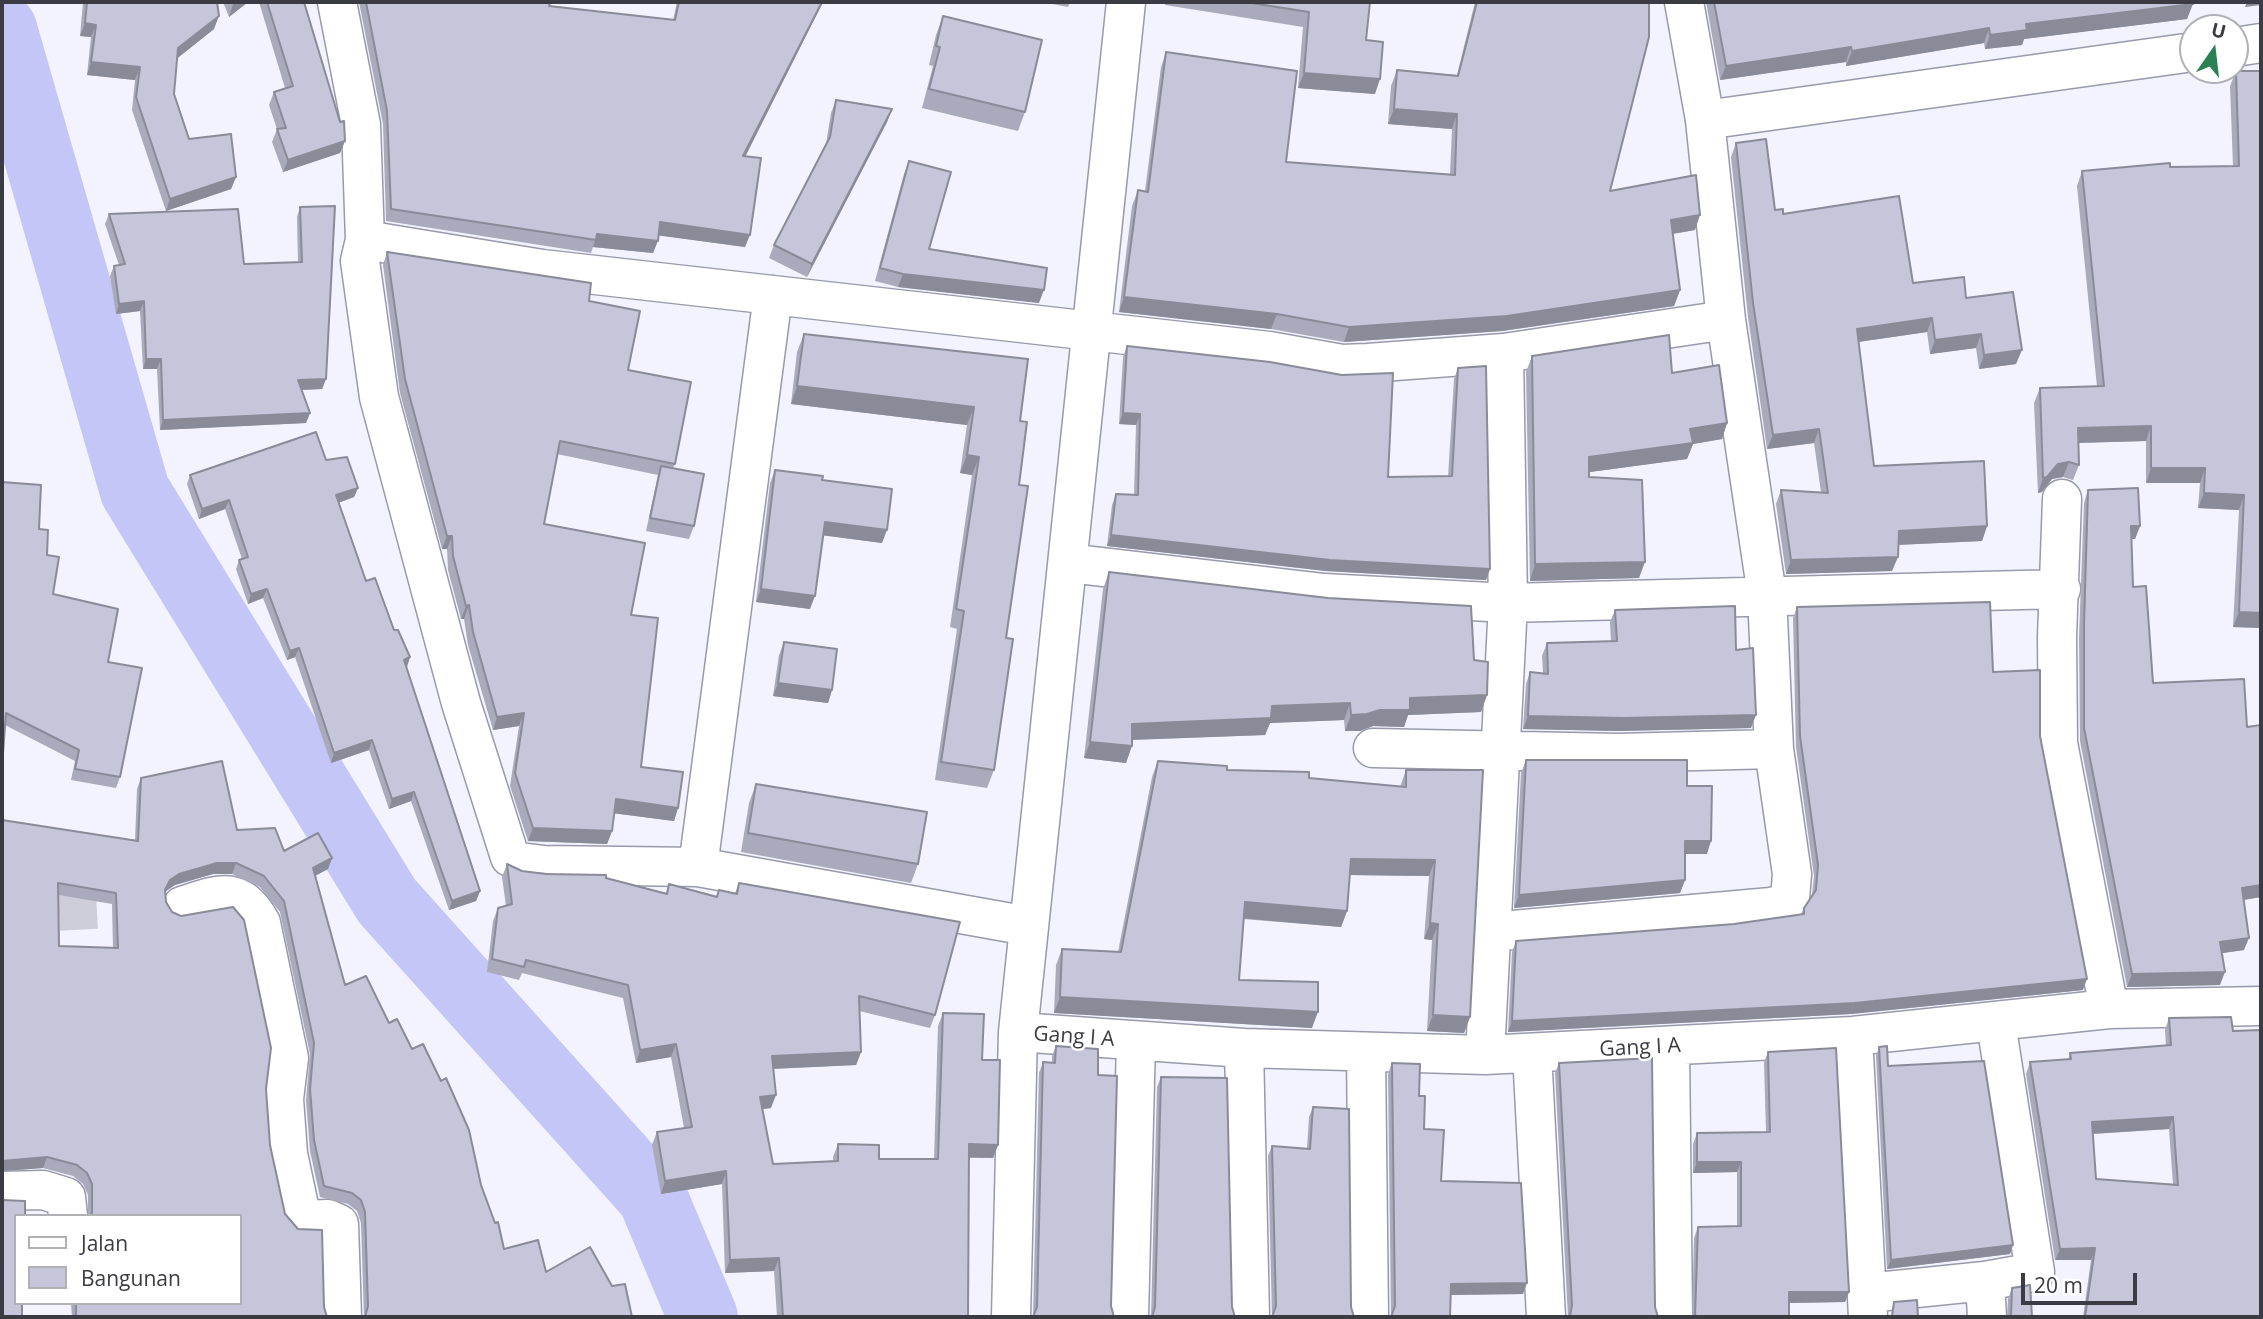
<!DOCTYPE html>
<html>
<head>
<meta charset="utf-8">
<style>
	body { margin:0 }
	#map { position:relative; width:2263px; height:1319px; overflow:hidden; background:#f2f3fe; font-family:"Open Sans",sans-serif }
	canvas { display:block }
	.frame { position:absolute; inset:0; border:4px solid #3a3b43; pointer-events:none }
	.legend { position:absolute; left:14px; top:1214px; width:228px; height:91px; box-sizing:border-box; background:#fff; border:2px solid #b0b1b4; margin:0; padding:9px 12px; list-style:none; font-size:21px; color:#3a3b43 }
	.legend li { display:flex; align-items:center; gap:14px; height:35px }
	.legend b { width:35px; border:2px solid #b0b1b4 }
	.north { position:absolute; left:2179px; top:14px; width:70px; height:70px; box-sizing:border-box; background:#fff; border:2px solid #b0b1b4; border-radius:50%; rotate:14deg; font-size:19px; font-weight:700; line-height:28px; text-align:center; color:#3a3b43 }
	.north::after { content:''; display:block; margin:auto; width:24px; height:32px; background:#2c8154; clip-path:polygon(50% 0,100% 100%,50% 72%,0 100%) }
	.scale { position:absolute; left:2021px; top:1273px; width:116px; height:32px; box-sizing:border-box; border:4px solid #3a3b43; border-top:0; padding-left:9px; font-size:21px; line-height:24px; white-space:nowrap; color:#3a3b43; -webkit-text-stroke:5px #fff; paint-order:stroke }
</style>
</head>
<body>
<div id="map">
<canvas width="2263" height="1319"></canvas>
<div class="frame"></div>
<ul class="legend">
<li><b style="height:9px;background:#fff"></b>Jalan</li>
<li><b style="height:19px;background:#c5c6d9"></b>Bangunan</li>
</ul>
<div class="north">U</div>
<div class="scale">20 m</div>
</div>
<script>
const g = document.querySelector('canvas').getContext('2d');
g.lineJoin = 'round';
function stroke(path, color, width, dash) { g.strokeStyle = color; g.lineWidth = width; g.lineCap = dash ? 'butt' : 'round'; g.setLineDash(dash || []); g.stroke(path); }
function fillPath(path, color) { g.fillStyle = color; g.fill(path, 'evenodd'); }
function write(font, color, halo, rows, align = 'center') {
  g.font = font + ' "Open Sans",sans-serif'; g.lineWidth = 5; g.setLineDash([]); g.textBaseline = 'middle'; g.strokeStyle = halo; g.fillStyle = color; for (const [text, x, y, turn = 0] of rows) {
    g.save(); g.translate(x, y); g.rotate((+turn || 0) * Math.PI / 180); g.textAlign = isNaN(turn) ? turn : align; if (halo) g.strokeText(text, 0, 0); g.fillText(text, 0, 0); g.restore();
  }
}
stroke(new Path2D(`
	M2 29 135 491 387 901 652 1196 703 1317`), '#c3c6f6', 70);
stroke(new Path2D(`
	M2 915 164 906`), '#cdced9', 38, [38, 19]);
const minor = new Path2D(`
	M337 2 361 125 365 240 360 261 379 397 461 703 510 857 520 862 544 865 698 867 1028 926
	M2235 47 2261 43
	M1705 120 2193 52
	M365 240 542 269 1269 351 1342 364 1368 363 1504 353 1726 320
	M2062 499 2057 637 2058 743 2109 1009
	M1068 563 1324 593 1508 603 2061 589
	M1373 748 1618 753 1774 749
	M698 867 773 295
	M182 906C219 894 240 884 261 923L289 1058 284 1099 288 1154 302 1220 328 1219 339 1224 342 1317
	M1491 932 1771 907 1784 904 1790 898 1792 874 1774 749 1767 595 1726 320 1705 120 1684 2
	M1018 1032 1244 1048 1485 1055 1853 1036 2109 1009 2261 1006
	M1853 1036 1868 1317
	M1670 1047 1673 1317
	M1244 1048 1250 1317
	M1532 1053 1546 1317
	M1366 1054 1369 1317
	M1485 1055 1508 603 1504 353
	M2 1191 43 1190 66 1197 68 1216
	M1985 1281 1987 1317
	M1867 1293 1985 1281 2035 1272 1996 1023
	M1011 1317 1018 1032 1126 2
	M1129 1317 1136 1041`);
stroke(minor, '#989aab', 41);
stroke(minor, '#fff', 38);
fillPath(new Path2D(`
	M83 2H217L214 29 177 58 174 94 189 139 236 177 231 189 166 211 132 110 135 80 87 75 91 37 80 36Z
	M223 2H248L229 17Z
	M259 2H304L345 141 340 153 283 172 272 142 277 129 269 105 274 92 285 88Z
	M359 2H550L549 6 673 20 677 2H823L745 156V247L658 235 653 253 593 247 591 253 386 221 383 124Z
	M1042 2H1070L1068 7Z
	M1165 2H1370L1366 40 1375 94 1298 88 1303 27 1165 5Z
	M1475 2H1649L1610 191 1695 230 1673 234 1680 290 1674 306 1502 331 1344 342 1271 329 1119 312 1132 206 1138 190 1145 191 1161 67 1166 52 1286 162 1450 174 1452 129 1388 124 1391 86 1397 70 1457 75Z
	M1706 2H2192L2187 19 2024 39 2022 45 1985 49 1984 43 1846 66V62L1720 80Z
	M943 16 1025 112 1018 131 922 108 933 66 929 65 936 35Z
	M2236 71H2261V628L2233 627 2239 510 2198 508 2200 483H2146V441L2078 443 2079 465 2073 480 2063 477 2052 479 2042 492 2038 493 2034 403 2040 388 2097 387 2077 186 2082 171 2233 166 2230 86Z
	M836 100 892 109 887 122 807 277 769 258 774 245 826 144 831 113Z
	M1736 143 1775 210 1913 283 1966 298 2016 364 1979 369 1976 348 1930 354 1927 332 1858 342 1874 466 1987 526 1982 541 1898 545 1892 571 1786 574 1776 504 1781 490 1821 492 1814 443 1767 449 1748 317 1731 157Z
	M909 161 929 249 1039 303 898 287 875 281 904 174Z
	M300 207 326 379 322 389 302 390 310 413 306 423 160 430 157 369H143L140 311 116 314 110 276 114 266 119 265 105 224 109 214 244 264 298 262 297 217Z
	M387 252 589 301 628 370 675 464 673 468 694 526 689 539 646 531 658 475 557 454 544 524 631 615 641 767 678 808 674 821 614 813 612 831 607 844 528 841 510 786 519 726 493 730 468 645 464 619H461L448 570 447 549H442L400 393 383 265Z
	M804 334 1020 421 1019 485 1006 638 994 770 987 788 935 780 957 629 950 627 972 475 960 473 967 425 791 404 797 352Z
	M1127 346 1388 477H1448L1454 379 1458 368 1490 569 1486 580 1326 571 1107 546 1112 505 1116 494 1134 495 1136 425 1119 424 1123 357Z
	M1532 356 1672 373 1727 423 1722 439 1693 444 1687 459 1589 472V477L1639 578 1530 581 1526 372Z
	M326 460 358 488 354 497 338 503 366 581 410 657 406 667 480 891 476 901 449 910 411 801 389 809 369 750 331 763 295 657 287 660 263 598 248 604 236 569 239 560 242 559 225 509 199 519 187 484 190 475Z
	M775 470 822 480 882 543 823 535 810 609 756 602 770 483Z
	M2 482 39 529 47 555 53 594 108 662 120 777 116 788 71 780 75 761 5 725Z
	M2088 490 2140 526 2135 539H2131L2133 587 2153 683 2247 727 2261 725V897L2243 900 2244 950 2222 953 2220 985 2127 987 2080 741 2079 637 2084 503Z
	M1109 572 1474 660 1487 695 1481 712 1408 715 1404 727 1373 726 1360 731H1345L1344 720 1270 723 1265 735 1132 740 1126 763 1084 758 1103 589Z
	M1797 607 1993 672 2040 736 2083 990 1851 1014 1508 1032 1512 952 1516 941 1734 924 1801 914 1804 908 1812 895 1814 876 1796 747 1793 618Z
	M1615 610 1736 650 1751 728 1618 731 1523 729 1526 684 1530 672 1543 673 1542 656 1547 643 1611 641 1610 622Z
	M784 642 832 690 828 703 773 696 779 655Z
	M1526 760 1687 786 1707 854H1685V880L1680 893 1514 908 1521 773Z
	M1158 761 1227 770 1400 787 1406 770H1483L1470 1017 1464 1033 1427 1031 1432 940 1424 939 1429 876 1350 875 1347 911 1341 927 1243 919 1239 980 1312 1028 1054 1013 1056 965 1062 949 1118 952 1152 777Z
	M141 778 237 830 284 851 332 858 328 869 315 876 345 985 389 1023 481 1185 504 1249 546 1272 612 1286 632 1317H364L361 1223 357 1211 348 1204 320 1197 310 1151 306 1100 310 1054 280 912 260 887 232 874H213L175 885 166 891 165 893 166 902 266 1089 270 1145 285 1214 327 1317H72L71 1303H240V1216H88V1195L83 1184 73 1176 43 1168 2 1171V820L135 840 137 789ZM59 895 112 904 113 948 59 946Z
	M756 784 918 864 911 883 741 852 749 803Z
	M507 864 522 871 606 878 666 893 669 884 717 896 719 890 735 893 739 883 935 1015 930 1028 859 1011 861 1052 856 1065 773 1069 771 1108 762 1109 773 1164 833 1161V1157L838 1144 879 1159H934L938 1026 943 1013 982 1060 998 1145 993 1158H969L968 1317H777L774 1271 725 1273 722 1184 661 1194 652 1145 657 1132 684 1128 671 1057 636 1063 623 998 522 973 519 980 487 972 493 921 498 908 506 906 502 877Z
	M2169 1018 2261 1317H2083L2091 1260H2055L2026 1074 2030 1062 2068 1060 2070 1053 2166 1046 2165 1030ZM2169 1129 2173 1184 2096 1179 2093 1134Z
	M1056 1046 1098 1075 1111 1306 1114 1317H1033L1039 1073 1043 1062 1052 1063V1056Z
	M1879 1047 1888 1066 2013 1245 2010 1254 1887 1269 1876 1056Z
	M1768 1052 1849 1292 1845 1302 1789 1303V1317H1692L1694 1238 1698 1227 1737 1226V1172L1693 1173V1144L1697 1133 1766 1132 1764 1062Z
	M1392 1063 1419 1096 1424 1129 1441 1181 1523 1294 1450 1295 1391 1317 1388 1074Z
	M1559 1063 1655 1307 1568 1317 1555 1073Z
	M1161 1077 1232 1307 1235 1317H1151L1157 1087Z
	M1313 1107 1351 1307 1272 1317 1268 1156 1272 1146 1307 1149 1309 1117Z
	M2012 1288 2032 1317H2007L2008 1299Z`), '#a9aabb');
fillPath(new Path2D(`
	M236 2H248L229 17 233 4Z
	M822 2H823L739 169 743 156Z
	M2247 2H2261V5L2245 7Z
	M2193 4 2187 19 2024 39 2022 45 1985 49 1990 35 2026 24Z
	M219 16 214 29 174 61 178 48Z
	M85 23 96 25 91 37 80 36Z
	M1989 28 1984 43 1846 66 1852 51Z
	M1851 47 1846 62 1720 80 1726 66Z
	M91 62 140 67 135 80 87 75Z
	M1304 73 1380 79 1375 94 1298 88Z
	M892 109 887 122 807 277 812 264Z
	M1394 109 1457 114 1452 129 1388 124Z
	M345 141 340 153 283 172 288 160Z
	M236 177 231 189 166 211 170 199Z
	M1700 215 1695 230 1665 235 1671 220Z
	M660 222 750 235 745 247 655 235Z
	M597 234 658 241 653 253 593 247Z
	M903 274 1044 290 1039 303 898 287Z
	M1680 290 1674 306 1502 331 1344 342 1349 327Z
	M1124 297 1277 314 1271 329 1119 312Z
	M144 301 140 311 116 314 119 304Z
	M1932 318 1927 332 1851 343 1857 329Z
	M1981 334 1976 348 1930 354 1935 340Z
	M2022 350 2016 364 1979 369 1984 355Z
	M146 359H161L157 369H143Z
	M326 379 322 389 295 390 298 380Z
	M797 386 974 407 967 425 791 404Z
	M310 413 306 423 160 430 163 420Z
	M1123 413 1140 414 1136 425 1119 424Z
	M1727 423 1722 439 1693 444 1687 459 1583 473 1589 457 1690 429Z
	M2151 426 2146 441 2072 443 2078 428Z
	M1819 429 1814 443 1767 449 1773 435Z
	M967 455 979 457 972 475 960 473Z
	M2069 462 2063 477 2052 479 2042 492 2038 493 2043 478 2058 464Z
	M2151 468H2205L2200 483H2146Z
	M358 488 354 497 332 505 336 495Z
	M2204 493 2244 495 2239 510 2198 508Z
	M229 500 225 509 199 519 202 509Z
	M825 522 887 530 882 543 820 535Z
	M1987 526 1982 541 1894 545 1899 531Z
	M2131 526H2140L2135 539H2126Z
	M1111 535 1490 569 1486 580 1326 571 1107 546Z
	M447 536H452L447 549H442Z
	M1898 557 1892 571 1786 574 1791 560Z
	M1645 562 1639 578 1530 581 1535 564Z
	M267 589 263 598 248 604 251 594Z
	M761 589 815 596 810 609 756 602Z
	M469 605 464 619H461L466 606Z
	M2239 612 2261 613V628L2233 627Z
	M299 648 295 657 287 660 290 651Z
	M410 657 407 667 401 670 404 660Z
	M778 683 832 690 828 703 773 696Z
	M1487 695 1481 712 1408 715 1404 727 1373 726 1360 731H1345L1351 715 1410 698Z
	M1350 703 1344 720 1270 723 1265 735 1126 740 1132 724 1272 706Z
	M524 713 519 726 493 730 497 717Z
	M1756 715 1751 728 1618 731 1523 729 1528 716Z
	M372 740 369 750 331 763 334 753Z
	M1090 742 1132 746 1126 763 1084 758Z
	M414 792 411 801 389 809 392 799Z
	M616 799 678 808 674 821 611 813Z
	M533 828 612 831 607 844 528 841Z
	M1685 841H1711L1707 854H1680Z
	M332 858 328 869 309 879 313 868Z
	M1351 859 1435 860 1429 876 1346 875Z
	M217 863H236L232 874H213L175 885 166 891 161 901 170 880 179 874Z
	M1685 880 1680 893 1514 908 1519 895Z
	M2261 885V897L2237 901 2242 888Z
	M480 891 476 901 449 910 452 901Z
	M1245 902 1347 911 1341 927 1239 918Z
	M1430 923 1438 924 1432 940 1424 939Z
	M2249 938 2244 950 2216 954 2220 942Z
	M2225 972 2220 985 2127 987 2132 974Z
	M2087 979 2083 990 1851 1014 1508 1032 1512 1021Z
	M1060 997 1318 1012 1312 1028 1054 1013Z
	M1433 1015 1470 1017 1464 1033 1427 1031Z
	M676 1044 671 1057 636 1063 640 1050Z
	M861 1052 856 1065 767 1069 772 1056Z
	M776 1095 771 1108 755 1110 760 1097Z
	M2173 1117 2169 1129 2088 1134 2092 1122Z
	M969 1144 998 1145 993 1158 965 1157Z
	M47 1157 43 1168 2 1171V1161Z
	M1697 1162H1741L1737 1172 1693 1173Z
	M726 1171 722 1184 661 1194 665 1181Z
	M2013 1245 2010 1254 1887 1269 1891 1260Z
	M2095 1248 2091 1260H2055L2060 1249Z
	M779 1258 774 1271 725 1273 730 1260Z
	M1527 1283 1523 1294 1447 1295 1451 1284Z
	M1789 1292H1849L1845 1302 1785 1303Z`), '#8a8b98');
const building = new Path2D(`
	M87 2H217L219 16 178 48 174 94 189 139 231 134 236 177 170 199 136 97 140 67 91 62 96 25 85 23Z
	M267 2H304L340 122 344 121 345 141 288 160 277 129 286 128 274 92 293 86Z
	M366 2H550L549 6 675 20 679 2H822L743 156 761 158 750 235 660 222 658 241 597 234 596 240 391 209 387 111Z
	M1245 2H1370L1366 40 1383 42 1380 79 1304 73 1309 12Z
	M1477 2H1649V37L1610 191 1696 175 1700 215 1671 220 1680 290 1507 316 1349 327 1277 314 1124 297 1138 190 1148 192 1166 52 1297 71 1286 162 1455 175 1457 114 1394 109 1397 70 1458 76Z
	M1714 2H2192L2193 4 2026 24 2027 30 1990 35 1989 28 1852 51 1851 47 1726 66Z
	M943 16 1042 40 1025 112 929 89 940 47 936 46Z
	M2236 71H2261V613L2239 612 2244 495 2204 493 2205 468H2151V426L2078 428 2079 465 2069 462 2058 464 2047 477 2043 478 2040 388 2104 386 2082 171 2170 163V167L2239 166Z
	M836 100 892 109 812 264 774 245 830 137Z
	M1766 139 1775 210 1783 209V214L1899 196 1913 283 1964 277 1966 298 2013 292 2022 350 1984 355 1981 334 1935 340 1932 318 1857 329 1874 466 1984 461 1987 526 1899 531 1898 557 1791 560 1781 490 1828 493 1819 429 1773 435 1753 303 1736 143Z
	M909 161 951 172 929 249 1047 268 1044 290 903 274 880 268Z
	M335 206 326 379 298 380 310 413 163 420 161 359H146L144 301 119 304 114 266 125 264 109 214 238 209 244 264 302 262 300 207Z
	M387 252 591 283 589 301 640 311 628 370 691 382 675 464 560 441 544 524 645 543 631 615 658 618 641 767 683 772 678 808 616 799 612 831 533 828 515 773 524 713 497 717 473 632 469 605 466 606 453 556 452 536H447L405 379Z
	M804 334 1028 359 1020 421 1027 422 1019 485 1028 486 1006 638 1013 639 994 770 941 762 964 611 956 609 979 457 967 455 974 407 797 386Z
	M1669 335 1672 373 1719 365 1727 423 1690 429 1693 443 1589 457V477L1642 480 1645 562 1535 564 1532 356Z
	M1127 346 1270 362 1342 375 1393 373 1388 477 1452 476 1458 368 1486 366 1490 569 1330 560 1111 535 1116 494 1138 495 1140 414 1123 413Z
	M316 432 326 460 347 457 358 488 336 495 366 581 375 578 394 630H398L410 657 404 660 480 891 452 901 414 792 392 799 372 740 334 753 299 648 290 651 267 589 251 594 239 560 248 557 229 500 202 509 190 475Z
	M661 466 704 474 694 526 650 518Z
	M775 470 823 476 822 480 892 489 887 530 825 522 815 596 761 589Z
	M2 482 41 485 39 529 48 530 47 555 59 557 53 594 118 609 108 662 142 668 120 777 75 769 79 750 6 713 2 767Z
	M2138 488 2140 526H2131L2133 587 2146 586 2153 683 2244 679 2247 727 2261 725V885L2242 888 2249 938 2220 942 2225 972 2132 974 2084 728V625L2088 490Z
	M1109 572 1328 598 1471 606 1474 660 1488 662 1487 695 1410 698V710H1380L1367 714 1351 715 1350 703 1272 706 1271 718 1132 724V746L1090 742Z
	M1990 602 1993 672 2040 670V736L2087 979 1855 1003 1512 1021 1516 941 1734 924 1804 914V908L1816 890 1818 865 1800 736 1797 607Z
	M1735 606 1736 650 1753 648 1756 715 1623 718 1528 716 1530 672 1548 674 1547 643 1617 641 1615 610Z
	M784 642 837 649 832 690 778 683Z
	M1526 760H1687V786H1712L1711 841H1685V880L1519 895Z
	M222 761 237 830 275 828 284 851 318 833 332 858 313 868 345 985 366 976 389 1023 397 1019 412 1049 423 1044 441 1081 446 1078 469 1130 481 1185 495 1223 498 1222 504 1249 538 1240 546 1272 590 1247 612 1286 625 1284 632 1317H365L368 1306 365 1212 361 1200 352 1193 324 1186 314 1140 310 1089 314 1043 284 901 264 876 236 863H217L179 874 170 880 165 890 166 902 172 912 181 916 233 907 244 920 271 1048 266 1089 270 1145 285 1214 298 1229 322 1230 324 1307 327 1317H76V1303H240V1216H90L92 1213V1184L87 1173 77 1165 47 1157 2 1161V820L138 841 141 778ZM58 883 116 893 118 948 59 946Z
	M1158 761 1227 766V770L1309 772V778L1406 787V770H1483L1470 1017 1433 1015 1438 924 1430 923 1435 860 1351 859 1347 911 1245 902 1239 980 1318 982V1012L1060 997 1062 949 1121 952Z
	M756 784 927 812 918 864 748 833Z
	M507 864 522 871 546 874 606 875V878L667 894 669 884 717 897 719 890 737 894 739 883 960 922 935 1015 859 996 861 1052 772 1056 776 1095 760 1097 773 1164 838 1161V1144L879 1145V1159H938L943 1013 984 1014 982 1060H1000L998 1145 969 1144 968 1317H783L779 1258 730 1260 726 1171 665 1181 657 1132 692 1127 676 1044 640 1050 628 985 526 960 524 967 492 959 498 908 512 904Z
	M2231 1017 2233 1031 2261 1030V1317H2085L2095 1248 2060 1249 2030 1062 2071 1059 2070 1053 2171 1045 2169 1018ZM2173 1117 2178 1185 2096 1179 2092 1122Z
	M1056 1046 1098 1049V1075L1117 1076 1111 1306 1114 1317H1033L1037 1307 1043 1062 1055 1063Z
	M1887 1046 1888 1066 1984 1061 2013 1245 1891 1260 1879 1047Z
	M1836 1048 1849 1292H1789V1317H1695L1698 1227 1741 1226V1162H1697V1133L1770 1132 1768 1052Z
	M1652 1058 1655 1307 1658 1317H1568L1570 1316 1572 1305 1559 1063Z
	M1392 1063 1420 1064 1419 1096H1425L1424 1129 1444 1130 1441 1181 1521 1183 1527 1283 1451 1284 1450 1317H1391L1395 1306Z
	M1161 1077 1227 1078 1232 1307 1235 1317H1152L1155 1307Z
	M1313 1107 1349 1109 1351 1307 1354 1317H1272L1276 1306 1272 1146 1310 1149Z
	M2 1200 25 1201V1216H16V1303H22V1317H2Z
	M2030 1285 2032 1317H2009L2011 1316 2012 1288Z
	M1917 1300 1918 1317H1890L1892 1316 1894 1302Z`);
fillPath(building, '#c5c6d9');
stroke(building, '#8a8b98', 2);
write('21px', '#3a3b43', '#fff', [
	["Gang I A",1074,1037,4],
	["Gang I A",1640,1048,-3]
]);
</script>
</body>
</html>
